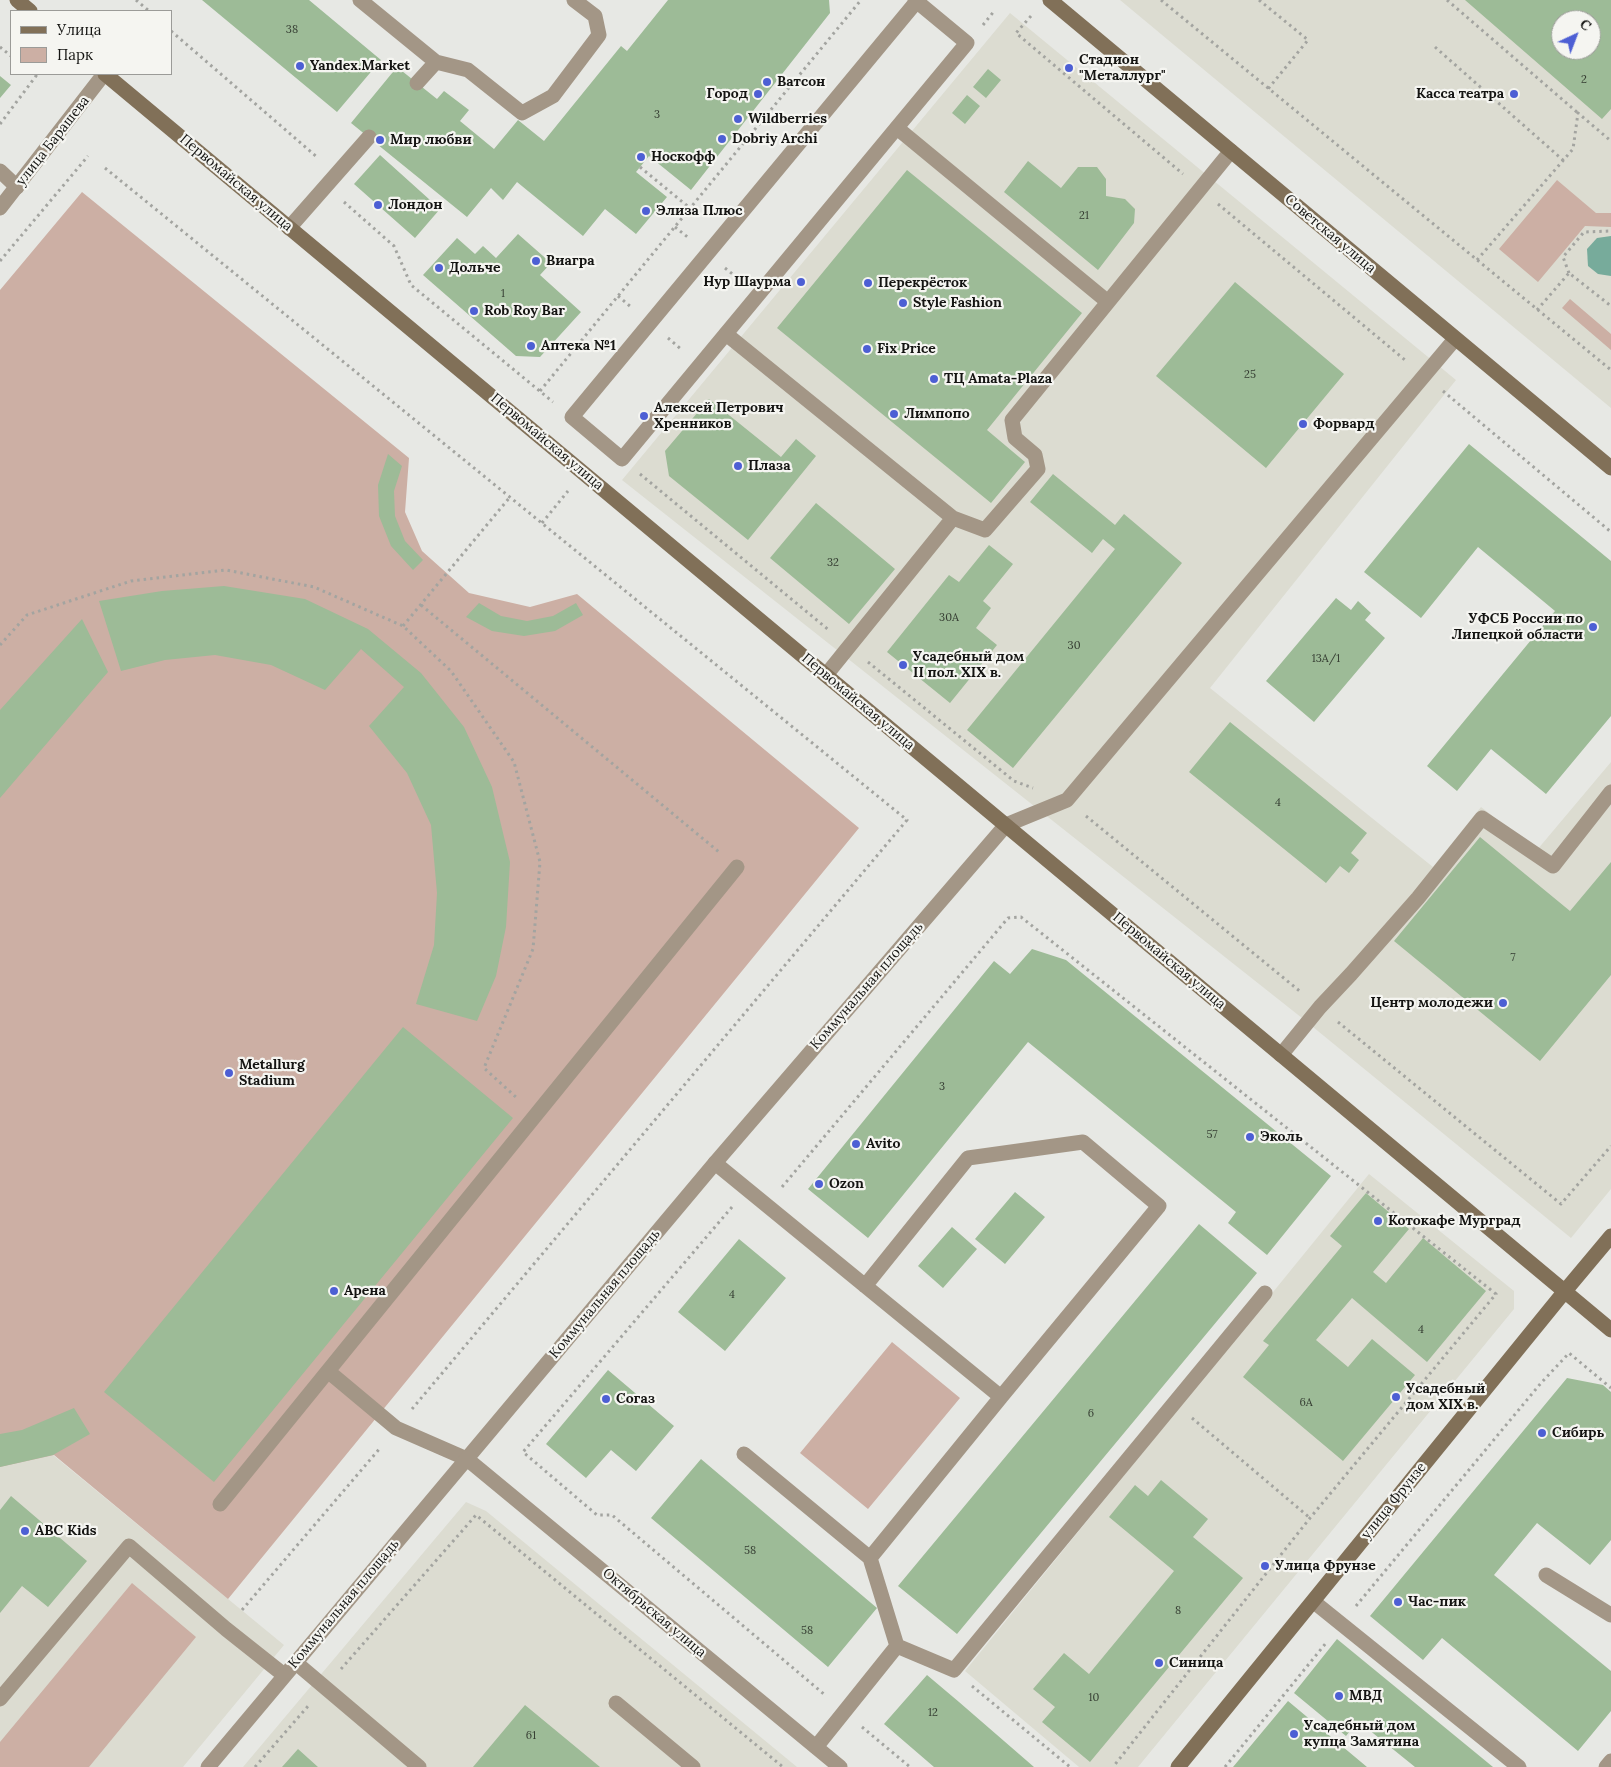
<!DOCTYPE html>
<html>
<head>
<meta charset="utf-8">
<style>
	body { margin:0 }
	#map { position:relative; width:1611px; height:1767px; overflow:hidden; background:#e7e8e4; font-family:Lora,serif }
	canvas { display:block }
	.legend { position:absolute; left:10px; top:10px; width:162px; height:65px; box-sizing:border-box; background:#f5f5f1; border:1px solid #9b9b98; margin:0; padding:6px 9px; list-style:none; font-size:15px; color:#141412 }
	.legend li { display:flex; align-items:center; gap:10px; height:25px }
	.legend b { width:25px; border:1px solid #9b9b98 }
	.north { position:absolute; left:1551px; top:10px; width:50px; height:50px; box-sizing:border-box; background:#f5f5f1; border:1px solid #9b9b98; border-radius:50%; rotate:43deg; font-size:14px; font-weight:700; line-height:20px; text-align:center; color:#141412 }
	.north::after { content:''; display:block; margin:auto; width:18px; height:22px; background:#4d5fd4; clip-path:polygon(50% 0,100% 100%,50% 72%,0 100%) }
</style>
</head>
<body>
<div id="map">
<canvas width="1611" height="1767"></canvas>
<ul class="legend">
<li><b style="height:6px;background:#817058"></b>Улица</li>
<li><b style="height:14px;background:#ccafa4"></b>Парк</li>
</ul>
<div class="north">С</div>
</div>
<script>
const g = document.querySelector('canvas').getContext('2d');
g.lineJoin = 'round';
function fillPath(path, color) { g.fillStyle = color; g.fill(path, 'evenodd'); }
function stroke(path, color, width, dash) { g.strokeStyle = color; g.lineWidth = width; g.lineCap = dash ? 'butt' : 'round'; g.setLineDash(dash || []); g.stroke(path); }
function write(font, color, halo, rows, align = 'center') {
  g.font = font + ' Lora,serif'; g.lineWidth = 4.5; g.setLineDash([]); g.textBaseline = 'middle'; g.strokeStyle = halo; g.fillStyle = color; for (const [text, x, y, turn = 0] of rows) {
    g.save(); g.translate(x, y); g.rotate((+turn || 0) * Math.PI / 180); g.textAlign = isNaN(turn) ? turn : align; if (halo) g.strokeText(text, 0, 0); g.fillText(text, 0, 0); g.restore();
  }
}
fillPath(new Path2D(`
	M1120 0H1611V408ZM1561 20H1591V50H1561Z
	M1010 13 1456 380 1210 688 1433 867 1481 807 1537 850 1611 762V1189L1571 1238 1302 1018 622 480Z
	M1369 1174 1514 1291V1309L1138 1767H1079L965 1671Z
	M53 1455 284 1645 183 1767H0V1467Z
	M466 1502 486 1511 797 1767H243Z`), '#dcdcd1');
fillPath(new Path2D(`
	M1557 180 1596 213H1611V227L1585 226 1538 282 1499 249Z
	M82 192 409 458 405 512 422 551 469 593 530 607 577 594 859 828 228 1599 54 1455 0 1467V290Z
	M1570 299 1611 334V350L1562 308Z
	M892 1342 960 1398 868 1509 800 1453Z
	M132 1583 196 1637 89 1767H0V1742Z`), '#ccafa4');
fillPath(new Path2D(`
	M1611 236V276L1598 274 1588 266 1587 249 1597 238Z`), '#77ab9b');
fillPath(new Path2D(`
	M202 0H309L381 60 337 112Z
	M668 0H829L830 13 691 190 649 156 636 172 667 197 636 234 605 209 583 236 517 182 503 200 491 188 467 217 351 123 397 67 437 99 444 91 469 110 460 121 494 149 518 120 544 141 621 46 627 51Z
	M1465 0H1611V109L1602 119ZM1561 20H1591V50H1561Z
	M988 69 1001 80 986 98 973 87Z
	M0 76 11 85 0 98Z
	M967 95 980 106 965 124 952 113Z
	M380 155 440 209 415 238 354 184Z
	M1028 161 1061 188 1078 167H1097L1106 179V196L1125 199 1135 209 1134 223 1098 270 1004 192Z
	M907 170 1082 313 987 430 1025 462 991 503 777 328Z
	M518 234 551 263 540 275 581 312 540 357 516 356 423 275 457 238 475 254 483 246 496 258Z
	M1235 282 1344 374 1266 468 1156 376Z
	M709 399 781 457 796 439 816 456 748 540 669 476 665 451Z
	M1469 444 1611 561V716L1546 794 1491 749 1457 791 1427 766 1555 611 1478 547 1421 618 1364 572Z
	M388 454 402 466 394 491 395 516 405 541 423 560 413 570 391 546 379 516 378 485Z
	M1053 474 1115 525 1124 514 1182 563 1013 768 967 730 1115 549 1103 539 1092 553 1030 502Z
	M816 503 895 569 849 624 770 558Z
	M989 545 1013 564 983 601 991 608 976 628 997 645 950 703 887 652 949 575 959 582Z
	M224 586 305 599 368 629 421 673 464 727 492 787 510 862 506 927 496 976 477 1021 416 1004 434 945 437 893 431 825 407 773 369 726 404 687 361 649 325 690 271 665 215 655 165 660 121 671 99 601 162 591Z
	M1336 598 1351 610 1358 601 1371 613 1365 620 1385 638 1314 722 1266 681Z
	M479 603 501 616 527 621 553 616 576 603 583 615 555 631 524 636 492 631 466 617Z
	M82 619 108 672 0 798V710Z
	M1230 722 1367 833 1351 853 1359 860 1349 873 1340 866 1326 883 1189 772Z
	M1480 837 1570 911 1611 862V975L1540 1061 1394 941Z
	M1032 949 1066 960 1331 1176 1267 1255 1228 1223 1236 1212 1028 1042 868 1238 808 1189 994 961 1010 974Z
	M403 1027 513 1118 214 1482 104 1392Z
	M1015 1192 1045 1217 1005 1264 975 1239Z
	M1366 1193 1409 1229 1373 1272 1386 1283 1423 1238 1486 1291 1427 1362 1352 1298 1316 1340 1348 1367 1372 1339 1415 1375 1343 1461 1243 1377 1269 1345 1263 1341 1342 1246 1330 1236Z
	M1199 1224 1257 1273 957 1634 898 1586Z
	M952 1227 977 1249 943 1288 918 1266Z
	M739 1239 786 1278 725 1351 678 1312Z
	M608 1370 674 1426 636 1471 611 1450 586 1478 546 1444Z
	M1567 1378 1603 1385 1611 1392V1540L1590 1565 1537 1523 1494 1575 1611 1671V1711L1578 1751 1442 1638 1423 1660 1370 1616Z
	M74 1408 90 1434 53 1455 0 1467V1434L22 1430Z
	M701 1459 877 1608 828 1667 651 1518Z
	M1161 1480 1208 1519 1193 1537 1243 1578 1090 1762 1042 1722 1055 1707 1033 1689 1064 1653 1089 1674 1174 1571 1109 1517 1135 1485 1148 1496Z
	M11 1496 87 1561 48 1607 22 1586 0 1613V1510Z
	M1337 1639 1493 1767H1415L1358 1721 1346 1736 1294 1693Z
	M927 1675 959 1702 1034 1767H934L884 1724Z
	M1288 1701 1367 1767H1233Z
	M525 1705 600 1767H473Z
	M298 1749 318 1767H282Z`), '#9dbb97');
stroke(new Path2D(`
	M136 0 149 11
	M1161 0 1611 370
	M1259 0 1308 40 1268 89
	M1447 0 1578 113
	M1031 16 1016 33 1183 174
	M983 25 995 10
	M171 31 318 158
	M0 47 11 56
	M1435 47 1564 161
	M0 124 36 76 32 74
	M640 167 691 209
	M105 168 907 820 412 1409
	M344 202 394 246 411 285 553 402
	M1218 204 1405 360
	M675 227 690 239
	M1477 260 1573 149 1578 113 1611 141
	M0 261 88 156
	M725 268 740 280
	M1569 273 1563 257 1584 232 1611 231
	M618 296 631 307
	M1537 310 1569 273 1611 306
	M668 338 682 350
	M540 391 861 0
	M1443 391 1611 532
	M640 474 830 631
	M542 523 568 491
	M421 605 719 852
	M403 626 510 497
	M0 645 27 615 131 581 226 570 314 587 403 626 451 671 514 762 540 862 533 949 484 1068 518 1099
	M868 662 1014 781 1033 788
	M1086 816 1302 993
	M1338 1022 1561 1204 1611 1146
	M782 1187 1008 918 1021 917 1496 1294 1310 1518 1113 1767
	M732 1207 523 1452 597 1515H612L825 1695
	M1192 1418 1310 1518
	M1356 1606 1541 1383 1569 1353 1611 1388
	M242 1610 381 1447
	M341 1669 476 1515 783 1767
	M972 1686 1070 1767
	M862 1727 910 1767
	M255 1767 309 1705
	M1225 1767 1326 1643`), '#a3a4a0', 3, [2.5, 4]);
stroke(new Path2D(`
	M360 0 436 62 468 70 522 113 553 96 599 35 595 16 574 0
	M417 83 436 62
	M897 128 1108 302
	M0 171 17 187
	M289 228 369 137
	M726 334 953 518 826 675
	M953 518 985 530 1038 469 1035 455 1015 438 1012 420 1231 151
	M1006 825 1067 800 1455 339
	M1281 1055 1320 1007 1351 974 1418 898 1482 818 1553 866 1611 792
	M715 1163 1001 1397 870 1558
	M865 1286 968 1158 1083 1142 1159 1206 1001 1397
	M329 1372 396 1428 467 1459
	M744 1454 870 1558 897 1646 816 1747
	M220 1504 737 867
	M1546 1575 1611 1615
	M1314 1602 1519 1767
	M897 1646 954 1670 1265 1293
	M295 1662 419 1767
	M0 1699 129 1546 226 1629 284 1675
	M616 1703 693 1767
	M1606 1767 1611 1761`), '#a39686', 15);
stroke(new Path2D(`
	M915 0 967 43 622 459 572 417 917 1
	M0 208 104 74
	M467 1459 840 1767
	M208 1767 715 1163 1006 825`), '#a39686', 15);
stroke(new Path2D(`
	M17 0 30 11
	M1050 0 1611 468
	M105 74 1611 1330
	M1178 1767 1565 1291 1611 1236`), '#817058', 15);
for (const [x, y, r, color] of [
	[300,66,5,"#4d5fd4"],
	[1069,68,5,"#4d5fd4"],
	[767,82,5,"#4d5fd4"],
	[758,94,5,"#4d5fd4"],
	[1514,94,5,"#4d5fd4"],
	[738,119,5,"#4d5fd4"],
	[722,139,5,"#4d5fd4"],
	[380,140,5,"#4d5fd4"],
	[641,157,5,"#4d5fd4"],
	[378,205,5,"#4d5fd4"],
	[646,211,5,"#4d5fd4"],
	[536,261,5,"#4d5fd4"],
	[439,268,5,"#4d5fd4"],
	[801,282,5,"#4d5fd4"],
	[868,283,5,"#4d5fd4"],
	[903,303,5,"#4d5fd4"],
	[474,311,5,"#4d5fd4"],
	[531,346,5,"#4d5fd4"],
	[867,349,5,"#4d5fd4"],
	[934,379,5,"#4d5fd4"],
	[894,414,5,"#4d5fd4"],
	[644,416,5,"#4d5fd4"],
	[1303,424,5,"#4d5fd4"],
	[738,466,5,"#4d5fd4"],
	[1593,627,5,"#4d5fd4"],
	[903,665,5,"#4d5fd4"],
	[1503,1003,5,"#4d5fd4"],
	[229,1073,5,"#4d5fd4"],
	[1250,1137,5,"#4d5fd4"],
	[856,1144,5,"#4d5fd4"],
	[819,1184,5,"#4d5fd4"],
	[1378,1221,5,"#4d5fd4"],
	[334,1291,5,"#4d5fd4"],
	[1396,1397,5,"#4d5fd4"],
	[606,1399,5,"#4d5fd4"],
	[1542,1433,5,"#4d5fd4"],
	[25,1531,5,"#4d5fd4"],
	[1265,1566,5,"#4d5fd4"],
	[1398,1602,5,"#4d5fd4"],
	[1159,1663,5,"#4d5fd4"],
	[1339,1696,5,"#4d5fd4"],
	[1294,1734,5,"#4d5fd4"]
]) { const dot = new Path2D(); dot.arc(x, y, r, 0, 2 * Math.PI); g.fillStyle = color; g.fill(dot); stroke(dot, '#f5f5f1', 2); }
write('11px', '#363e33', null, [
	["38",292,30],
	["2",1584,80],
	["3",657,115],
	["21",1084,216],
	["1",503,294],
	["25",1250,375],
	["32",833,563],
	["30А",949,618],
	["30",1074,646],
	["13А/1",1326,659],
	["4",1278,803],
	["7",1513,958],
	["3",942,1087],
	["57",1212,1135],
	["4",732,1295],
	["4",1421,1330],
	["6А",1306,1403],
	["6",1091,1414],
	["58",750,1551],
	["8",1178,1611],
	["58",807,1631],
	["10",1094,1698],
	["12",933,1713],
	["61",531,1736]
]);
write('bold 14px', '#141412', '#f5f5f1', [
	["Стадион",1079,60],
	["\"Металлург\"",1079,76],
	["Yandex.Market",310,66],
	["Ватсон",777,82],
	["Город",748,94,"right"],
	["Касса театра",1504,94,"right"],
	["Wildberries",748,119],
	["Dobriy Archi",732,139],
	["Мир любви",390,140],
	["Носкофф",651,157],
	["Лондон",388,205],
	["Элиза Плюс",656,211],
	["Виагра",546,261],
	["Дольче",449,268],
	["Нур Шаурма",791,282,"right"],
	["Перекрёсток",878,283],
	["Style Fashion",913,303],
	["Rob Roy Bar",484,311],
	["Аптека №1",541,346],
	["Fix Price",877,349],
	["ТЦ Amata-Plaza",944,379],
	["Алексей Петрович",654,408],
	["Хренников",654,424],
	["Лимпопо",904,414],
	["Форвард",1313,424],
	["Плаза",748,466],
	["УФСБ России по",1583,619,"right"],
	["Липецкой области",1583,635,"right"],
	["Усадебный дом",913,657],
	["II пол. XIX в.",913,673],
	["Центр молодежи",1493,1003,"right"],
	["Metallurg",239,1065],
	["Stadium",239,1081],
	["Эколь",1260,1137],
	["Avito",866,1144],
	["Ozon",829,1184],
	["Котокафе Мурград",1388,1221],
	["Арена",344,1291],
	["Усадебный",1406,1389],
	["дом XIX в.",1406,1405],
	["Согаз",616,1399],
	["Сибирь",1552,1433],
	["ABC Kids",35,1531],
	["Улица Фрунзе",1275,1566],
	["Час-пик",1408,1602],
	["Синица",1169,1663],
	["МВД",1349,1696],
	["Усадебный дом",1304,1726],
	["купца Замятина",1304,1742]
], 'left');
write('14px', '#141412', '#f5f5f1', [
	["улица Барашева",53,141,-52],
	["Первомайская улица",236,183,40],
	["Советская улица",1330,234,40],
	["Первомайская улица",547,442,40],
	["Первомайская улица",858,702,40],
	["Первомайская улица",1169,961,40],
	["Коммунальная площадь",867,986,-49],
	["Коммунальная площадь",605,1294,-50],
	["улица Фрунзе",1394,1501,-51],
	["Коммунальная площадь",344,1604,-50],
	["Октябрьская улица",654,1613,40]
]);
</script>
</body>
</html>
